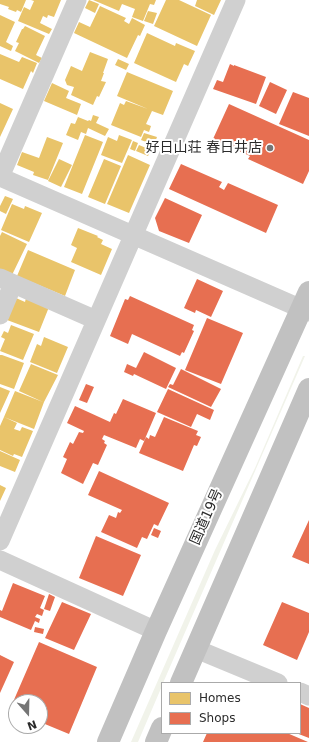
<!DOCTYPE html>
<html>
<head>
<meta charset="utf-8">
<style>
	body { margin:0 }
	#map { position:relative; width:309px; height:742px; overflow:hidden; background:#fff; font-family:"DejaVu Sans",sans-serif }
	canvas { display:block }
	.legend { position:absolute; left:161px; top:682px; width:140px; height:52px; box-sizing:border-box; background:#fff; border:1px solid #aaa; margin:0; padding:5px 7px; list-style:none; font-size:12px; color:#2b2b2b }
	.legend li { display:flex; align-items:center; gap:8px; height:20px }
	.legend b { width:20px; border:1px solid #aaa }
	.north { position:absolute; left:8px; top:694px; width:40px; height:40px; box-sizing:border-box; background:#fff; border:1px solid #aaa; border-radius:50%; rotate:160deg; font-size:11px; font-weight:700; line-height:16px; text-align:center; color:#2b2b2b }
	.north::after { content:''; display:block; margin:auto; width:14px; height:18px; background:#757575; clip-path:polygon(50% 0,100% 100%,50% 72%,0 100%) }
</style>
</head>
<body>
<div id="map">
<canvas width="309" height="742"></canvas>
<ul class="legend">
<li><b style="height:11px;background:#e9c46a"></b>Homes</li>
<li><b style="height:11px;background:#e76f51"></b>Shops</li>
</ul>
<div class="north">N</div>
</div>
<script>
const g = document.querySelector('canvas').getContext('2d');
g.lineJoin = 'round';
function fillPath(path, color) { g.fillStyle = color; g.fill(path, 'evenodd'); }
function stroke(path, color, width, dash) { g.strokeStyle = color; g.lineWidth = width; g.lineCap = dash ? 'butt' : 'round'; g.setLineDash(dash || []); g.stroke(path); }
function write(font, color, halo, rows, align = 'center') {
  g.font = font + ' "DejaVu Sans","Noto Sans JP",sans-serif'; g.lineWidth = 4; g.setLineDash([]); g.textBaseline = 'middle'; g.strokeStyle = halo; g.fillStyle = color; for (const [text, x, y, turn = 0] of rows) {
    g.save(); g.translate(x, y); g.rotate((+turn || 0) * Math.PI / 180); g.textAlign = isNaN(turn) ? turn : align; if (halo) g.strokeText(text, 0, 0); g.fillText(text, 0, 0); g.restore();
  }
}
fillPath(new Path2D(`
	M303 356H305L163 683H162V686L138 742H131L215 550 255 468Z`), '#f1f3ea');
fillPath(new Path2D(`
	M0 0H26L21 12 17 10 16 12 8 9 9 7 0 4Z
	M31 0H61L54 17 48 15 47 18 43 16 40 23 52 29 49 34 18 21 24 7 30 10 34 1Z
	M89 0 99 4 95 13 85 8Z
	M93 0H156L154 5 150 4 143 21 132 17 135 9 122 4 119 11Z
	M166 0H179L211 15 197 46 154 26Z
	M197 0H221L214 15 195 6Z
	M100 6 126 18 124 21 129 24 132 18 145 25 140 36 138 35 127 58 74 33 79 22 90 27Z
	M148 11 157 13 153 24 144 21Z
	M0 15 15 22 6 42 13 46 11 51 0 46Z
	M25 26 45 36 36 55 42 58 39 63 15 51 19 43 16 42 22 29H23Z
	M147 33 175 46 176 43 195 51 188 66 184 64 176 82 134 63Z
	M90 52 108 59 103 73H104L101 81 106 82 99 97 97 96 93 105 71 95 74 87 67 85 65 80 71 66 82 71Z
	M0 54 19 62 22 57 37 63 33 73 31 71 23 89 0 79Z
	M118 59 129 64 126 70 115 65Z
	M127 72 173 91 163 115 152 111 146 124 151 126 149 132 144 130 141 137 111 125 120 103 124 105 126 101 148 109 117 96Z
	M52 83 69 91 66 98 81 104 77 115 44 101Z
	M0 103 13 109 0 137Z
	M93 115 99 117 96 123 109 129 105 136 88 128 86 134 81 132 78 140 66 135 71 123 75 124 78 117 88 121 89 120 91 121Z
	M144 133 157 137 154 145 141 140Z
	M85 135 103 142 82 194 64 187Z
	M119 135 132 140 122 163 101 155 108 137 117 141Z
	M47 137 63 143 48 180 33 175 34 172 17 165 22 152 39 158Z
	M133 141 138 143 135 151 130 149Z
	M139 145 151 150 148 156 136 151Z
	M128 155 150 165 129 213 107 204Z
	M59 159 72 165 61 187 48 181Z
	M104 159 121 166 105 204 88 197Z
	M5 196 13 199 6 214 0 211V206Z
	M12 204 24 209 25 206 42 213 29 242 1 230Z
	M78 228 98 236 97 237 103 240 101 244 112 249 101 275 71 262 77 248 71 245Z
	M2 232 27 244 12 275 0 270V236Z
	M28 250 75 270 65 296 17 276Z
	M16 298 25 302 26 298 49 307 39 332 7 320Z
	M11 325 34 334 23 360 0 351 5 339 1 337 4 331 8 333Z
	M44 337 68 347 57 373 30 362 37 344 41 346Z
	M0 355H2L24 363 14 389 0 384Z
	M31 364 58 375 44 402 34 429 4 417 15 391 43 402 19 391Z
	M0 387 10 391 0 413Z
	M4 417 17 423 14 429 20 431 22 427 33 431 22 457 14 454 13 456 0 450V426Z
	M0 451 20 460 15 472 0 466Z
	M0 485 6 488 0 501Z`), '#e9c46a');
fillPath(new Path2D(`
	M230 64 234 66V65L266 77 256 104 213 89 217 80 223 82Z
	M270 82 287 90 276 114 259 106Z
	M293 92 309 98V136L279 124Z
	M229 104 309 140V171L303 184 248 159 250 156 213 139Z
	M181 164 222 182 219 187 224 190 228 183 278 205 266 233 169 189Z
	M165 198 202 215 189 243 159 231 155 218Z
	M197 279 223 291 211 317 196 310 195 313 184 308Z
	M130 296 194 325 192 330 194 331 184 353 182 352 180 356 132 334 128 344 110 336 125 299 128 300Z
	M207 318 243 333 221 384 185 370Z
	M144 352 176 368 166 389 134 374 133 376 124 372 127 364 136 368Z
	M181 369 221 389 211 407 168 387 170 384 173 385Z
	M86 384 94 387 87 403 79 400Z
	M168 389 214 410 210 420 197 414 191 427 157 412Z
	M123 399 156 413 144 441 140 439 136 448 104 435 102 439 105 441 104 443 107 445 98 465 93 463 83 484 61 473 67 459 63 457 70 442 73 444 79 432 83 433 84 431 67 423 75 406 110 422 114 413 116 414Z
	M164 417 198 431 196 435 201 437 197 446 194 445 183 471 139 453 146 437 149 439 150 435 155 437Z
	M99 471 169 503 158 526 154 524 147 539 142 537 137 548 101 532 109 515 116 518 118 512 120 513 122 510 88 495Z
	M309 520V564L292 557Z
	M154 528 161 531 158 538 151 535Z
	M96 536 141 555 123 596 79 578Z
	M13 583 45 596 40 608 44 610 42 616 37 614 35 617 40 619 39 623 35 621 31 630 0 617V610L2 611Z
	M49 594 55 597 50 611 44 609Z
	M62 602 91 614 74 650 45 638Z
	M282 602 309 613V632L297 660 263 645Z
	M35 627 44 629 43 634 34 632Z
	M39 642 97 667 69 734 40 722V702H16V711L10 709Z
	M0 655 14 662 0 693Z
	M300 704 309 708V738L296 733H300Z
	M207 733H287L308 742H203Z`), '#e76f51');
stroke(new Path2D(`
	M0 177 309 312
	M0 177 77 0
	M0 278 96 320
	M0 315 13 284
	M0 541 236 0
	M0 560 156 631
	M196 649 278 683
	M300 692 309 696`), '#d0d0d0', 19);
stroke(new Path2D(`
	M181 683 309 389
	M108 742 156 631 309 292
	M156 742 162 728`), '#c1c1c1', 22);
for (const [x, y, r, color] of [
	[270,148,4,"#757575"]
]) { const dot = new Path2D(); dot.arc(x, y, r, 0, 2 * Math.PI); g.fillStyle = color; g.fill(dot); stroke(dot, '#fff', 1.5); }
write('14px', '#2b2b2b', '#fff', [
	["好日山荘 春日井店",262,148]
], 'right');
write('14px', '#2b2b2b', '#fff', [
	["国道19号",207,517,-66]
]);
</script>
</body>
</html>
